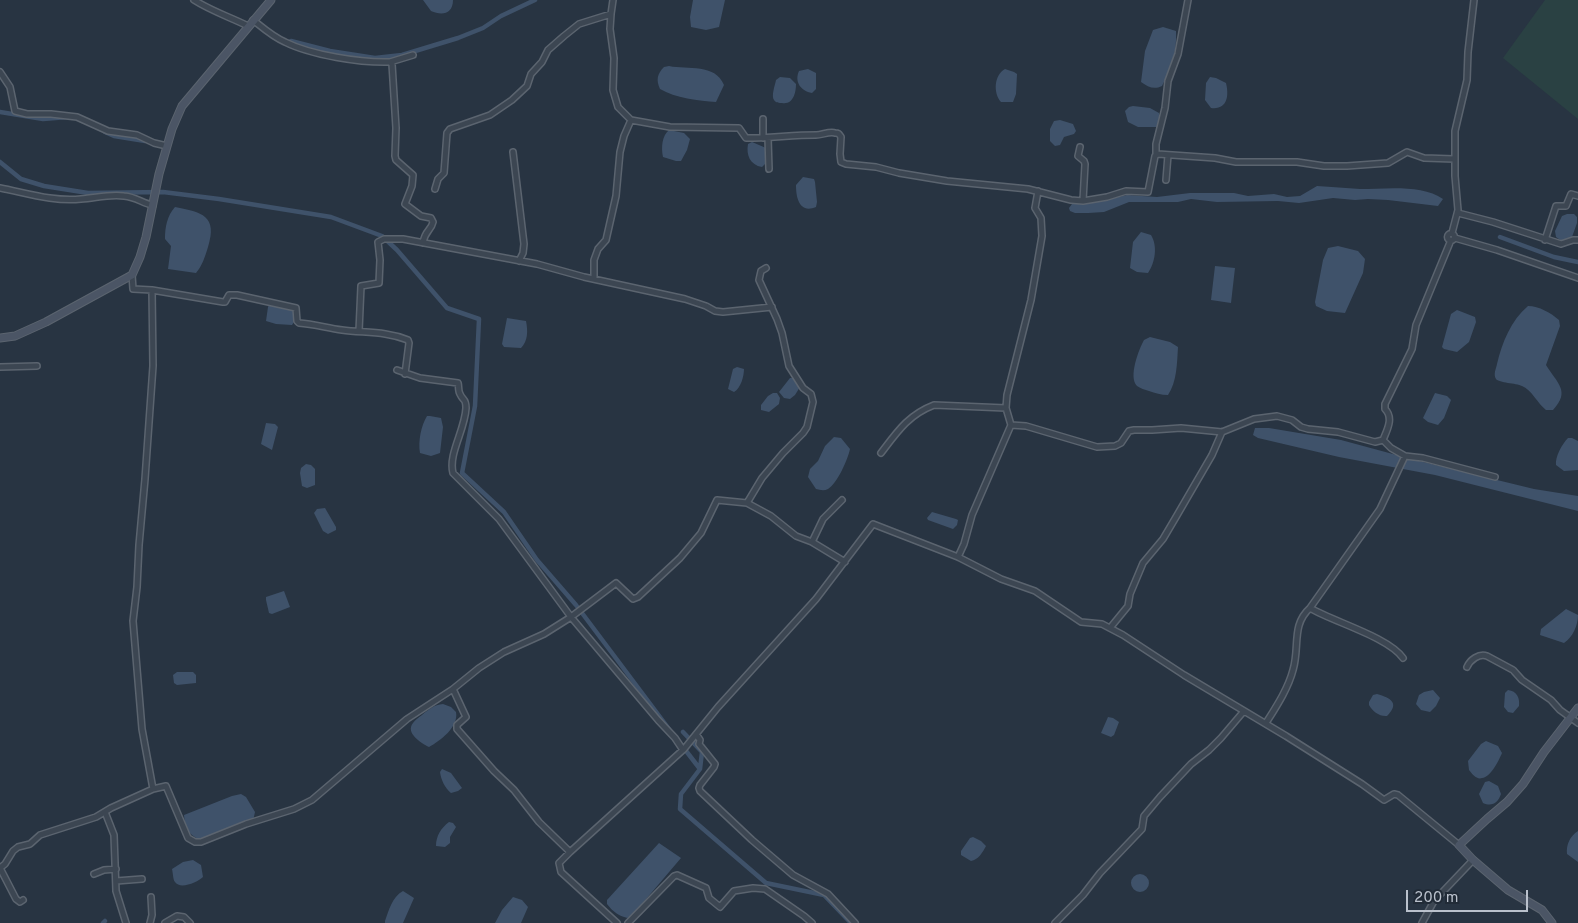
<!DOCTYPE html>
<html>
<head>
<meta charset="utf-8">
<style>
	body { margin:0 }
	#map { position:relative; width:1578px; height:923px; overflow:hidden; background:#283442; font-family:Overpass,sans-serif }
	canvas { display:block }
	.scale { position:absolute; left:1406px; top:890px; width:122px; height:22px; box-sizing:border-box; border:2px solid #bac1cc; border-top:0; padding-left:6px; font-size:15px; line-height:18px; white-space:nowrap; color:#bac1cc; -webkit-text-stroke:4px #212b37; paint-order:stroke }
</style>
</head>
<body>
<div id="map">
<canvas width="1578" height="923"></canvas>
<div class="scale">200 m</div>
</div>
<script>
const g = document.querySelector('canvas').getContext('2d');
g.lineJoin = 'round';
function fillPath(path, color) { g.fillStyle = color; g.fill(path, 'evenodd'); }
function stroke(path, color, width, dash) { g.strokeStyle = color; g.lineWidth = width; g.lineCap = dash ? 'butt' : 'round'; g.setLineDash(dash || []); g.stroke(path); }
fillPath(new Path2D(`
	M1545 0H1578V119L1503 58Z`), '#2a4143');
fillPath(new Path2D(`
	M423 0H453C453 14 442 16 431 11Z
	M693 0H725L719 27 706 30 691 27 690 17Z
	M1163 27 1176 31C1177 53 1172 66 1162 86 1154 90 1148 87 1141 82L1145 51 1153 30Z
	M669 66C688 70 715 63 724 85L716 102C699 101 675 98 660 89 656 80 657 74 664 67Z
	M808 69 816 73V89L812 93C801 91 794 82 799 71Z
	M1005 69 1014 72 1017 74 1016 94 1013 102H1001C993 93 994 75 1005 69Z
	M780 77 790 78 796 84C796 93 793 105 782 103 779 103 776 103 774 100 771 96 775 85 776 80Z
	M1210 77 1216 78 1226 83C1229 95 1228 110 1211 108L1205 100 1206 83Z
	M1133 106 1150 108 1159 113 1160 118 1157 127H1138L1128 122 1125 111 1129 107Z
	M1060 120 1073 124 1076 131 1074 134 1064 137 1060 145 1055 146 1050 141V129L1054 121Z
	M669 130 684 133 690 139 687 150 681 161H676L663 157C661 147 662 136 669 130Z
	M752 142 766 148V163L762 167C750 165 746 155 748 144Z
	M803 177 814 179 815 182 817 202 816 207C799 214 796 197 796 185Z
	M1317 186C1332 187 1346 188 1360 189 1385 189 1422 184 1443 199L1438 206 1388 200 1368 199 1355 200 1333 198 1299 203 1278 201 1217 202 1191 199 1178 202H1129L1104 212 1088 213H1075L1070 211 1069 208 1072 204 1101 201 1127 195 1157 197 1190 193H1234L1248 196 1274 194 1287 197 1300 196Z
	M175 207C202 212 218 216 208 247 205 257 202 266 196 273L168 269 171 246 165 239C165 227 167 216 175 207Z
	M1567 214H1574L1577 217V223L1572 237 1563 242 1556 237 1555 231 1562 216Z
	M1141 232 1151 235C1158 246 1155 263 1148 273L1137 272 1130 268 1133 242Z
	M1338 246 1358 251 1365 259 1363 273 1345 313 1327 311 1316 306 1315 302 1323 260 1328 248Z
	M1215 266 1235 268 1231 303 1211 300Z
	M269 305 293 310 294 322 292 325 276 324 266 321 268 307Z
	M1528 306C1539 306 1551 313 1559 320L1560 326 1546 365C1557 383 1571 391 1553 410H1546C1538 404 1531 389 1522 386 1516 383 1499 383 1496 379 1493 374 1496 369 1497 364 1502 343 1511 320 1528 306Z
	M1457 310 1475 317 1476 322 1469 342 1457 352 1444 349 1442 347 1451 314Z
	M507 318 526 321C528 331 528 341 521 348L504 347 502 344Z
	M1150 337 1170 342 1178 347C1177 363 1177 382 1168 395 1161 395 1155 393 1149 391 1145 390 1140 388 1137 386 1128 377 1139 349 1144 340Z
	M737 367 744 369C744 376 741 388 734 392L728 389 733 369Z
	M790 378H794L800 387 795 395 790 399 784 398 779 392Z
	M773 393H777L780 398 779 404 769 412 761 410V405L768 396Z
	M1435 393 1447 396 1451 400 1444 418 1438 425 1428 422 1423 418Z
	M427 416H430L441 418 443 427 440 453 431 456 420 453C418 441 421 426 427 416Z
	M266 423 275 424 278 427 272 450 261 444Z
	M1255 428H1269L1341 440 1415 460 1534 489 1578 496V511L1435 475 1339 457 1258 438 1253 435Z
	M834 437 841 438 850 449C848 459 837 484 828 489 824 491 820 490 816 489L808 477 810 469 818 461 825 446Z
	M1568 438H1572L1578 441V470L1564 471 1556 465C1555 457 1562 444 1568 438Z
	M306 464 311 465 315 469V485L307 488 302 486 300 473 301 468Z
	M325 508 336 527V530L328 534 323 531 314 513 317 509Z
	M932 512 956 519 958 520 957 525 953 529 928 520 927 518Z
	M284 591 290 607 272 614 269 613 266 600V597Z
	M1566 609 1578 615C1578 625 1573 637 1564 643L1540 635 1541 629Z
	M177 672H193L196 675V683L177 685 174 683 173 675Z
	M1433 690 1440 698 1436 706 1430 712 1421 710 1416 704 1419 695 1424 692Z
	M1508 690C1517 691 1520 698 1519 706L1513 713 1508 712 1504 707 1505 693Z
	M1377 694C1391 698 1400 703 1387 716 1380 717 1372 711 1369 705V702L1373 695Z
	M443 704 451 707 456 712C459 727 440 741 429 747 421 743 405 733 413 723 415 720 419 717 422 715 429 709 434 705 443 704Z
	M1108 717 1113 718 1119 722 1114 735 1111 737 1101 733Z
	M1486 741 1498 746 1502 753C1499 760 1491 777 1482 778 1477 780 1472 774 1469 770L1468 761 1481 744Z
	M442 769 451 773 462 788 458 791 451 793C445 788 441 780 440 772Z
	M1489 781 1498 786 1501 794C1498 803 1492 807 1483 803L1479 794 1485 782Z
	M241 794 246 797 255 812 253 821 205 840C191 839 185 829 184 815L232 796Z
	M449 822 453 823 456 827 450 837V843L445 847 436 846C436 836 441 828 449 822Z
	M1578 831V862L1567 854C1566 845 1570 836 1578 831Z
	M973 837 981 841 986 846C983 852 978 860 971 861L961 855V851L970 838Z
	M659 843 681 858 630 918C621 918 612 911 607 904V900Z
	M193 860 201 865 203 877C198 882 180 890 175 882 173 880 173 873 172 869L183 862Z
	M1131 883a9 9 0 1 1 18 0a9 9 0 1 1-18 0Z
	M403 891 414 898 403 923H385V921C389 910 392 897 403 891Z
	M513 897 522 900 528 907 521 923H495L502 910Z`), '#3f526a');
stroke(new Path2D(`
	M291 41 330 51 375 58 402 55 458 38 483 28 501 16 535 0
	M0 112 43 119 68 117
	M105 132 114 136 145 141
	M0 162 21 179 44 186 88 193 163 192 219 199 331 217 382 236 397 250 447 308 479 319 475 406 462 473 504 512 537 560 576 605 669 729
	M1500 237 1554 257 1578 262
	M683 732 702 752 700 769 681 794 680 809 766 883 824 895 851 923
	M683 747 700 769
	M103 923 105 921`), '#3f526a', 4.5);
const street = new Path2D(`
	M194 0C211 11 230 17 248 26
	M611 14 610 29 614 58 613 90 618 107 631 120
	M253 20C263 28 273 37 285 42 311 55 361 63 390 62L392 64 396 128 395 156 396 160 413 175 412 186 405 204 421 216 431 218 433 222C431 231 425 230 423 243
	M390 62 413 55
	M0 72 10 87 15 111 27 114H51L77 117 108 131 137 135 154 143 167 146
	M763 138V119
	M768 138 769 169
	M513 152 524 244 523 253 519 261
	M1156 154V144L1165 108 1168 81 1178 54 1188 0
	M1166 180 1168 155
	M0 188C26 193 54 202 81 199 96 198 109 194 124 196 137 197 143 204 153 205
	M435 189 438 179 444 173 447 133 450 129 490 115 512 100 527 86 531 74 542 62 548 50 564 36 579 24 611 14 613 0
	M1083 201 1107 197 1126 191 1148 192 1155 156 1158 154 1215 158 1236 162H1297L1324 166H1347L1388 163 1407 152 1424 158 1454 159
	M1458 213 1493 222 1561 244 1573 240H1578
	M1452 233 1458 210 1455 176V131L1467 80 1468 52 1474 0
	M1447.5 237a3.5 3.5 0 1 1 7 0a3.5 3.5 0 1 1-7 0Z
	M1455 238 1497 250 1578 278
	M1545 240 1556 206H1566L1571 194 1578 196
	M132 275 133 289 152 290 223 302H225L229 295H237L296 308 297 321 299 323C314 324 327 328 342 330 364 333 386 331 408 340L409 343 405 374
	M594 278V260L598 249 606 240 616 196 620 152 624 136 631 120 670 127 739 128 746 138C770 138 793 135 816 135 822 135 830 131 835 133 839 133 839 134 841 137L840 154 841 162 846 164 876 167 899 173 947 181 1028 189 1071 200 1083 201 1085 164 1084 161 1078 156 1080 147
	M359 331 361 286 379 283 380 260 378 242 384 239H403L537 264 584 277 685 299 706 306 715 311 723 312 772 307
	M0 367 37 366
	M397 370 420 378 458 383C459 386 458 391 460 394 463 401 466 398 466 408 465 430 448 454 453 473L499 519 571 617 658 720 675 738 683 750
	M1011 425 1026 426 1097 447 1115 446 1121 443 1129 431 1134 430H1152L1181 428 1222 432 1254 419 1277 416 1292 420 1301 427 1308 429 1338 432 1375 442 1383 440 1391 448 1405 456 1423 458 1495 477
	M1383 440C1387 430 1394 418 1385 409V404L1412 349 1416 325 1451 240
	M881 453C897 432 908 415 934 405L1006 408
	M747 503 762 478 783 453 803 433 807 427 813 402 811 394 803 388 789 366 782 333 777 319 759 280 761 271 766 268
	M812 542 823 519 842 500
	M958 557 964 544 972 515 1011 425 1006 408 1007 395 1031 300 1042 236 1041 218 1035 208 1038 191
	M1310 608C1334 622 1388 637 1403 658
	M1110 628 1128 606 1130 594 1143 563 1163 539 1176 517 1212 455 1222 432
	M1467 667C1470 660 1479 653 1487 656L1513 670 1522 680 1551 700 1560 710 1578 723
	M1266 723C1276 707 1288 689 1293 670 1300 647 1291 625 1310 608L1380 509 1405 456
	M696 734 700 740 699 744 715 764 714 767 700 785 699 788 700 791 752 840 793 875 828 894 855 923
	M153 789 166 786 188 838 195 842H201L246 824 294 809 312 800 407 719 453 689
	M105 812 114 835 116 891 126 923
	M570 852 684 749 718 707 816 599 873 524 958 557 1001 579 1035 591 1081 622 1102 624 1123 635 1184 675 1286 736 1362 784 1384 800 1394 794 1398 795 1459 845
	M0 868 5 864 13 851 18 847 30 844 40 835 96 817 111 808 153 789 142 729 133 621 137 587 139 545 145 479 153 366 152 290
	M0 868 16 899 20 902 23 900
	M94 874 104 870 116 869
	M116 881 142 879
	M150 923 152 915 151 897
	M165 923 177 916 184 917 190 923
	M617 923 561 872 559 863 570 852 539 822 514 790 494 771 457 729V725L466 717 453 689 479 668 504 652 544 634 571 617 616 583 633 599 638 597 680 558 701 533 717 500 747 503 771 516 796 536 812 542 845 562
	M628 923 674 876 677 875 706 888 709 898 720 907 734 891 753 888 765 889 804 916 812 923
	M1055 923 1083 895 1100 873 1142 829 1144 816 1160 797 1191 764 1209 750 1221 738 1244 711
	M1422 923 1434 901 1473 860`);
const secondary = new Path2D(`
	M0 338 15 336 46 322 132 275 140 257 146 237 159 174 172 129 182 106 271 0
	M1552 923 1542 910 1508 890 1473 860 1459 845 1487 819 1507 802 1523 784 1544 752 1578 708`);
stroke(street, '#5b646f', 8);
stroke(secondary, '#5b646f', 9);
stroke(street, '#3c4652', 5);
stroke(secondary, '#4b5565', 7);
</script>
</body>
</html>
